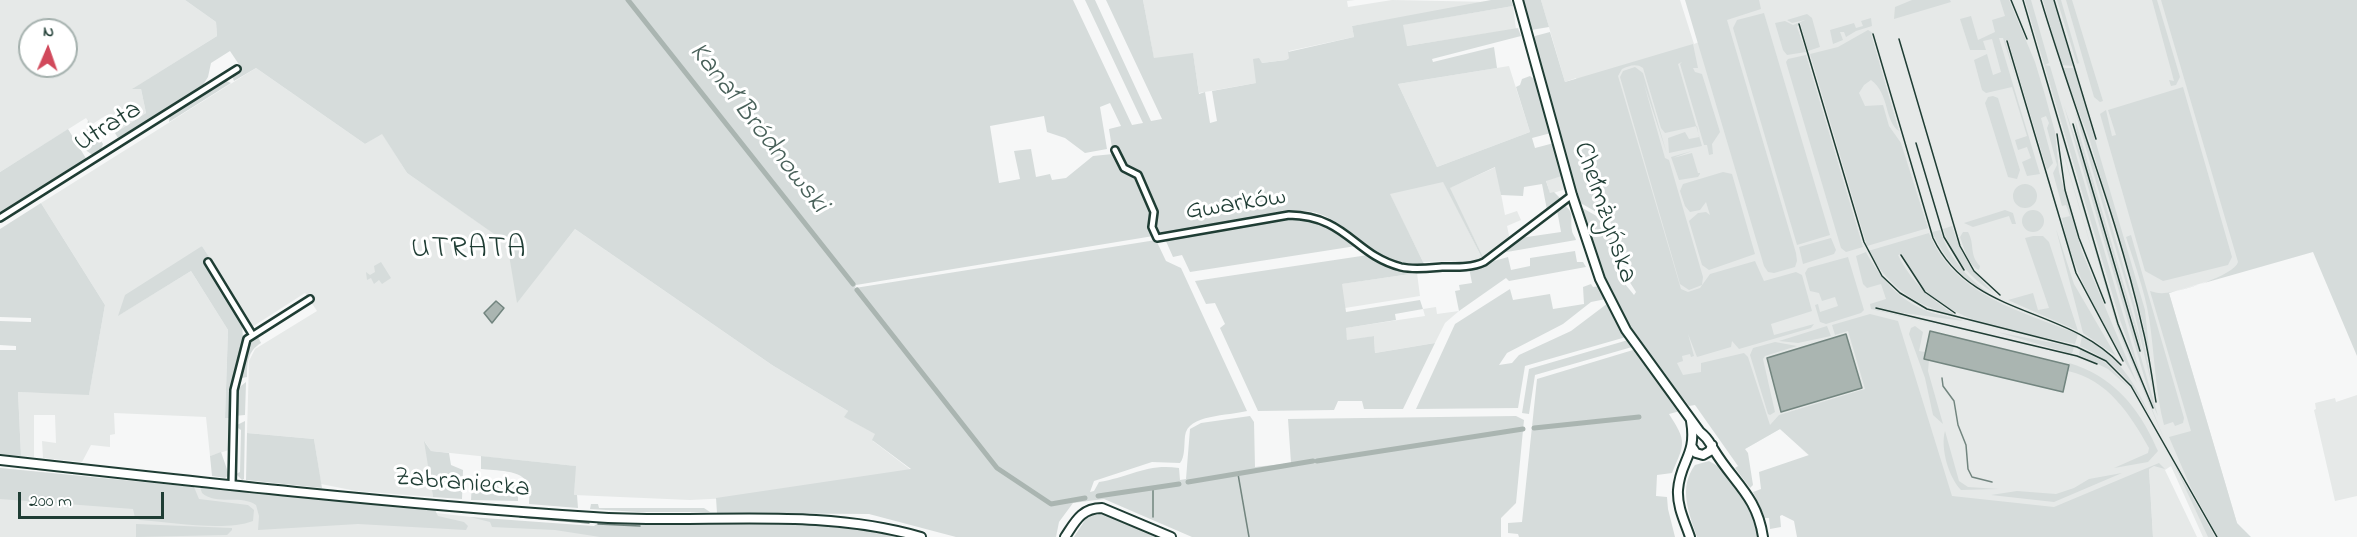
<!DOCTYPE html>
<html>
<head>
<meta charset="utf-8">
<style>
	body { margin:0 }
	#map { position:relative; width:2357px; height:537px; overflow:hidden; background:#f6f7f7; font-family:"Indie Flower",sans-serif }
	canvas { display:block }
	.north { position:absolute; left:18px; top:18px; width:60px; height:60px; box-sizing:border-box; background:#fff; border:2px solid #a5b1ae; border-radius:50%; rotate:2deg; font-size:16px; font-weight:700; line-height:24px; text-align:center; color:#1f3d34 }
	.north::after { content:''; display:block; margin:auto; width:21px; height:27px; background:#d1495b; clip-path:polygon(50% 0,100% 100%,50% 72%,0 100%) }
	.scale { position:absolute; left:18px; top:492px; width:146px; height:27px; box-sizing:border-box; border:3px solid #1f3d34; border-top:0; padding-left:8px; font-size:18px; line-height:21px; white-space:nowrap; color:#1f3d34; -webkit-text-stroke:4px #fff; paint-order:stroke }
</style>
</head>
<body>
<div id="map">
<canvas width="2357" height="537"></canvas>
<div class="north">N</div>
<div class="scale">200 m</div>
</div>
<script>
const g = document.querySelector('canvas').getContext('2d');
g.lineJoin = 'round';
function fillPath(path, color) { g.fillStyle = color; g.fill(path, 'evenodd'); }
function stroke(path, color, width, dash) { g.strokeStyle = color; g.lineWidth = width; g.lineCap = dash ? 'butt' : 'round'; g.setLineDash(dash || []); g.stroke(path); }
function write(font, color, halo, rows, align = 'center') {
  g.font = font + ' "Indie Flower",sans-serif'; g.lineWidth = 6; g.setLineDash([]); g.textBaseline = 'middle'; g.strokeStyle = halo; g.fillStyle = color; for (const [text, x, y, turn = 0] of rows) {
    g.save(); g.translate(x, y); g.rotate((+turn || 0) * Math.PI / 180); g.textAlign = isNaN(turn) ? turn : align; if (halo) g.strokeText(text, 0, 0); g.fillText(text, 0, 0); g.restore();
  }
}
fillPath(new Path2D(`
	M0 0H185L216 22 217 36 134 88 141 89 146 113 115 133 105 116 91 125 86 118 0 172ZM30 30H66V66H30Z
	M1143 0H1355L1347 1 1348 7 1392 0 1492 2 1352 26 1354 37 1289 51V58L1286 60 1262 63 1260 61 1256 83 1199 93 1193 54 1154 59Z
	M1541 0H1680L1694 44 1699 42 1688 0H2170L2249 269 2169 293 2237 523 2226 537H2203L2171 466 2165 470 2197 537H2153L2149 469 2059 509 1840 484 1780 429 1745 449 1695 405 1657 353 1576 78 1565 82Z
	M1513 6 1516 29 1381 50 1371 30Z
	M1509 66 1530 132 1437 167 1398 84Z
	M256 68 365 144 382 133 407 173 544 268 575 229 772 365 848 411 845 417 876 434 873 441 911 470 731 498 690 500 574 495 575 466 431 451 425 442 433 497 356 491 321 484 314 439 247 433 249 361 255 349 317 311 305 293 252 327 202 246 119 315 191 271 228 330 225 418H230L229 450 210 456 206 417 114 413 115 434 110 435V447L91 445 82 462 43 458 42 441 56 443 55 415H34V457L21 456 18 392 89 394 105 305 41 203Z
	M1496 167 1505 215 1517 211 1521 220 1507 226 1510 240 1484 259 1449 188Z
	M1562 176 1566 189 1550 194 1546 180Z
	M1443 181 1483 260 1460 264 1451 261 1423 262 1389 193Z
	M1417 273 1420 296 1345 308 1341 284Z
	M1436 307 1437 314 1459 311 1445 323 1435 343 1375 353 1374 336 1347 341 1345 328 1425 316 1423 309Z
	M2357 395V496L2335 501 2314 410 2316 409 2315 403 2335 398 2336 402Z
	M0 468 290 498 300 496 385 504 435 510 436 513 648 537H0Z`), '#e6e9e8');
fillPath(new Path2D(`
	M185 0H1073L1132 125 1143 123 1085 0H1095L1151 121 1162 119 1106 0H1143L1154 58 1193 53 1199 94 1205 92 1210 123 1217 121 1212 91 1256 83 1253 59 1259 58 1262 63 1286 60 1289 58 1288 52 1354 37 1352 26 1491 0H1511L1513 6 1403 25 1407 46 1518 28 1521 36 1432 59 1433 62 1494 47 1497 68 1398 84 1437 167 1530 132 1516 87 1520 85 1522 79 1530 76 1536 80 1551 133 1532 138 1535 148 1554 143 1562 176 1546 181 1550 193 1554 192 1561 199 1547 210 1542 184 1524 187 1523 196 1501 195 1495 167 1450 188 1484 259 1483 260 1443 182 1390 194 1425 266C1366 266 1349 214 1305 211L856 285 855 288 1156 240 1166 261 1181 268 1247 411C1229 416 1187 414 1185 436 1184 445 1185 457 1180 463L1152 462 1094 481 1090 492 1094 491 1099 482C1130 477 1147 463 1179 468L1180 480 1186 479 1190 429 1201 423 1250 416 1254 422 1255 467 1291 463 1288 419 1516 416 1524 420 1516 503 1501 518V537H1192L1104 499 1073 503 1059 522 1056 537H956L869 514 717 513 716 498 911 469 872 440 875 434 844 417 848 411 772 365 575 229 517 303 507 243 407 173 382 134 365 144 256 68 234 81 232 76 242 69 230 51 211 63 208 77 201 88 118 138 115 133 146 113 141 89H132L217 36 216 22ZM1110 103 1121 126 1109 129 1113 154 1093 156 1066 178 1052 180 1050 174 1036 177 1031 149 1014 151 1020 179 999 183 990 126 1044 116 1047 132 1065 138 1085 153 1107 149 1100 107Z
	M1522 0H1541L1549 27 1531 30Z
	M1685 0H1759L1761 9 1727 20 1796 253 1797 261 1795 267 1774 273 1768 272 1764 266Z
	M1912 0H1950L1951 2 1894 19 1895 7Z
	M2000 0H2009L2035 62 2045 95 2055 132 2059 172 2082 252 2137 383C2108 330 2073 279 2062 218L2070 216 2066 205 2062 206 2053 173 2057 165 2047 128 2049 123 2046 116 2041 118 2053 163 2047 170 2008 40H2005L2018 86 2003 38H1999L2040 174 2027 176 2022 162 2031 158 2027 147 2018 150 2015 140 2027 136 2012 87 1986 93 1982 90 1974 60 1987 54 1993 75 2001 72 1992 39 1983 41 1986 50H1970L1960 19 1971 16 1978 40 1995 32 1992 20 2005 16Z
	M2025 0H2031L2049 63 2045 65 2050 66 2144 386 2120 320Z
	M2043 0H2054L2073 66 2061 65Z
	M2057 0H2061L2079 63 2077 64Z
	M2066 0H2072L2103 101 2100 102 2094 97Z
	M2152 0H2157L2180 77 2176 85 2171 86 2169 80 2174 81Z
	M2161 0H2357V356L2313 252 2169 293 2237 523 2251 537H2218L2191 488 2169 437 2191 431 2150 291C2155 292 2159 294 2164 293 2179 292 2234 276 2238 262Z
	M1764 13 1830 235 1797 245 1733 28 1737 20Z
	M1807 14 1812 18 1820 47 1808 51 1800 22 1797 27 1806 52 1787 55 1783 50 1775 23 1785 21 1793 25 1805 20 1792 23 1787 20Z
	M1871 18 1872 26 1856 31 1846 37 1844 32H1840L1843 40 1833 44 1830 30 1854 23 1856 28 1863 26 1861 21Z
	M1868 30 1873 33 1871 34 1899 131C1884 121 1890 94 1871 80L1864 85 1859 93 1865 106 1883 105 1889 126 1901 143 1928 228 1867 246 1810 54 1838 47Z
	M1550 32 1565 82 1693 44 1698 68H1693L1695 72 1702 74 1720 132 1712 144 1713 154 1709 155 1707 145H1704L1680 64 1682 62 1678 64 1702 146 1669 153 1668 138 1685 132 1689 139 1699 137 1697 126 1665 133 1661 128 1643 68C1636 63 1629 66 1622 69L1618 76 1681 289 1688 292 1700 288 1710 274 1755 261 1764 281 1796 272 1802 275 1812 311 1771 324 1774 335 1814 324 1811 328 1739 349 1732 341 1731 347 1697 357 1688 334 1694 356 1691 357 1690 354 1682 356 1683 361 1677 363 1683 375 1701 372V363L1744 353 1748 357 1770 425 1779 415 1865 389 1848 331 1835 335 1832 325 1870 314 1898 321 1952 496 2054 507 2159 463 2165 469 2154 466 2149 469 2153 537H1797L1794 521 1782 515 1780 516 1781 527 1770 529 1769 518H1765L1753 492 1761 489 1759 472 1809 455 1780 429 1745 449 1748 453 1753 485 1750 488 1735 468 1738 466 1695 405 1689 406C1683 397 1675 390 1668 382 1625 333 1598 268 1579 206L1607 222 1625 284 1634 295 1636 292 1629 281 1611 223 1605 217 1577 201 1576 195 1551 105V98L1533 41 1535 36Z
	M2037 51 2117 322 2167 446 2118 330Z
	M1806 55 1863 247 1846 252 1841 248 1786 62 1788 59Z
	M1635 67 1643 73 1667 154 1644 84 1665 158 1669 160 1703 277 1702 285 1689 290 1680 284 1620 77 1623 71Z
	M2062 68H2074L2145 310 2150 359 2143 323 2090 141Z
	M224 80 231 83 169 122 170 115Z
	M2183 87 2232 257 2228 265 2163 281 2145 271 2100 114 2106 110 2112 136 2116 135 2108 110Z
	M1993 96 1998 98 2020 170 2017 179 2008 177 1985 103 1988 97Z
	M2064 106 2089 178 2158 416 2152 403Z
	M2075 111 2085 134 2140 323 2154 395 2133 307Z
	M2075 119 2139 336 2143 356 2077 133Z
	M88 120 103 144 100 152 94 156 84 149Z
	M68 129 87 160 0 215V172Z
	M2058 136 2065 158 2110 311Z
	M1692 151 1673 158 1692 153 1698 173H1700V174L1698 177 1679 180 1671 157Z
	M1723 172 1732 174 1755 254 1709 270 1702 265 1689 221 1698 213 1706 212 1710 215 1706 202 1700 210 1690 212 1685 206 1680 191 1683 184Z
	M2013 196a12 12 0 1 1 24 0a12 12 0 1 1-24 0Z
	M41 203 105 305 89 395 18 392 21 456 0 454V350H16V346L0 345V321L31 322V318L0 317V229Z
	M1564 205C1575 212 1570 219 1572 230 1572 234 1575 236 1576 240L1501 253 1520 238 1561 232 1557 210Z
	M2005 210 2013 213 2016 224H2012L2009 216 1973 227 1964 223Z
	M2022 221a11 11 0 1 1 22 0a11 11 0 1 1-22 0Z
	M1292 217 1319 219 1356 246 1190 272 1182 255 1173 257 1165 239Z
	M1952 226C1960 253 1973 273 1994 293 1969 278 1952 256 1943 229Z
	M2056 229 2074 284 2116 356 2083 333Z
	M1940 230C1949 259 1970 281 1996 298 1965 282 1947 263 1932 232Z
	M1963 232H1968C1975 244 1969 255 1980 266L1979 270C1968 265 1964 248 1960 237Z
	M1929 233C1954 295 2020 311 2078 334L2075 344C2026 333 1961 327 1924 289 1915 279 1908 265 1902 254L1898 255C1912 283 1932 301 1959 317 1915 305 1892 291 1868 251Z
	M2131 235 2184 418 2183 423 2175 426 2173 422 2164 425C2156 394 2155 364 2151 332 2148 300 2136 268 2126 237Z
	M2033 236H2043L2049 242 2078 331 2008 300 2033 293 2038 310 2049 308 2025 238Z
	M1831 238 1836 250 1834 254 1803 264 1799 247Z
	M202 246 209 257 204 264 242 324 243 338 231 384 230 418H225L228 330 191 271 118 316 125 295Z
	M1575 251 1577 262H1583L1586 267 1509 281 1506 278 1459 311 1455 291 1460 290 1459 285 1472 283 1469 268 1508 257 1511 270 1530 266V258Z
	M1866 252C1879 277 1900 301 1927 311 1938 316 1953 316 1963 321L1874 309 1943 326 1871 309 1870 304 1886 299 1881 284 1867 288 1863 284 1856 256Z
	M1368 255 1383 265 1417 273 1342 284 1346 312 1420 300 1423 309 1395 314 1396 320 1346 328 1347 340 1374 336 1375 353 1435 343 1403 409H1364L1362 401H1338L1334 410 1258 411 1220 328 1225 324 1215 303 1206 304 1195 281Z
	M1848 257 1864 310 1861 313 1826 324 1820 322 1815 305 1818 304 1820 312 1838 306 1835 297 1822 301 1819 293 1810 291 1805 273 1808 268Z
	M381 262 391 278 382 284 379 280 374 284 371 278 367 280 366 272 370 275 375 272 374 266Z
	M1591 284 1593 287 1600 286 1606 299 1591 302 1563 324 1507 353 1499 365 1512 363 1519 355 1571 331 1608 303 1626 337 1525 366 1518 408 1416 409 1455 324 1510 289 1513 300 1550 294 1553 309 1584 304 1583 287Z
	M1827 326 1831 336 1798 343 1779 341Z
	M1915 326 1923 332 1919 351 1925 352 1924 359 1929 360 1928 371 1943 424 1933 415 1925 378 1909 334 1911 328Z
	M1997 332 2074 347 2072 354Z
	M257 335 261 343C248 351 247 362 247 377L242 378 240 376C243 360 243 344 257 335Z
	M2082 336C2115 351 2137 385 2151 418 2132 382 2117 363 2080 346Z
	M1628 340 1632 347 1535 375 1529 414 1522 413 1529 369Z
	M1775 342 1797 346 1765 356 1763 359 1775 412 1770 415 1768 414 1750 355 1753 348Z
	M2080 349 2106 363 2132 390 2108 369 2079 355Z
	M1633 350 1680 411 1669 414C1687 442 1685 443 1672 473L1657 475 1656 496 1667 497 1668 509 1675 537H1519L1518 534 1508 533V523L1522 522 1537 379Z
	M2069 363C2111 375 2139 407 2156 447L2158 451 2148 462 2114 468 2148 453 2149 448C2130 414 2108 380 2068 371Z
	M246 382 245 415 234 416 236 390Z
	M245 421 244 479 242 480 236 474 240 472 241 430 235 426Z
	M1945 431 1959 481 1968 487 1999 489 1961 490C1949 478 1940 448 1945 431Z
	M247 433 314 439 322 488 246 480Z
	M424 441 431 451 449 453 451 465 463 470 462 499 433 497Z
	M221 452 229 475 225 478 212 476 210 456Z
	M481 456 576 466 574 495H577L578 508 529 504C529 498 531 490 528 484 522 469 495 471 481 469Z
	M1709 461C1738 476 1752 504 1758 537H1697C1689 513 1678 488 1695 465Z
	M2175 466 2215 537H2208Z
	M0 468 194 487 199 499 248 505 254 510 253 521C224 532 171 522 140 520L135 518 133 509 0 499Z
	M2122 473 2054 502 1991 495 2017 491 2056 494 2074 488 2089 479Z
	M476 478 514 483 518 489V501L471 500 472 482Z
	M200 487 435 510 438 516 464 522 468 526 466 530 358 524 258 530 259 516 256 505C240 494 217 506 202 493Z
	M591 504H598L599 508H704L710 512H638L590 509Z
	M1101 513 1156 534 1160 537H1074L1087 517Z
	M470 517 594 526 598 523 849 525 904 537H600L555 530 492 527 490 522Z
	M136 524 232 528V530L227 535 136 537Z`), '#d6dcdb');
const water = new Path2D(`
	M496 301 504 308 492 323 484 313Z
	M1930 331 2069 365 2063 392 1924 359Z
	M1846 334 1862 388 1781 412 1767 358Z`);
fillPath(water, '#aab5b1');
stroke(water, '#72857f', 1.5);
stroke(new Path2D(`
	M1942 378 1943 386 1954 401 1958 425 1966 445 1968 469 1972 477 1992 482
	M1238 474 1249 537
	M520 517 589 523
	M1153 517V488
	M598 524 640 526`), '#72857f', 1.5);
stroke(new Path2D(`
	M628 0 853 284
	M857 290 997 468 1051 504 1085 498
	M1534 428 1639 417
	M1317 461 1523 429
	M1188 482 1313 461
	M1098 496 1179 484`), '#aab5b1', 5);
const street = new Path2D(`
	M1115 150 1124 168 1138 175 1154 212 1152 227 1157 238 1289 215C1347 216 1354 255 1401 267 1414 270 1429 268 1442 267 1456 267 1471 268 1484 262L1572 195
	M0 218 237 69
	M208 262 252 334
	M232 485 234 390 247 339 310 299`);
const secondary = new Path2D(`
	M1518 0 1572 195 1600 279 1626 330 1700 432C1709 439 1709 442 1714 450 1734 483 1757 496 1763 537
	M1692 447 1696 453 1703 455 1710 451 1712 445
	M0 460C197 482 395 504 593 517 702 525 815 506 921 537
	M1065 537C1075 522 1081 508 1102 508L1171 537
	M1690 537C1685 522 1677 507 1678 490 1680 460 1697 456 1691 421`);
stroke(street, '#1f3d34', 10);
stroke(secondary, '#1f3d34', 12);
stroke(street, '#fff', 5);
stroke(secondary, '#fff', 8);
stroke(new Path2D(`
	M2011 0 2027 39
	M2023 0 2118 324 2153 408
	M2041 0C2074 110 2118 218 2143 330 2149 354 2152 378 2156 402
	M2054 0 2096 139
	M1799 24 1864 242 1882 276 1900 293 1927 309 2077 347 2106 361 2131 386 2217 537
	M1873 34 1933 238C1971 318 2065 305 2121 365
	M1899 39 1960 246 1974 271 2000 295
	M2007 41 2076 273 2123 361
	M2073 124 2140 351
	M2057 134 2065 190 2079 238 2105 303
	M1916 143 1944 237 1964 270
	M1901 255 1925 292 1955 313
	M1876 308 2077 356 2097 364`), '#1f3d34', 1.5);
write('27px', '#1f3d34', '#fff', [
	["Utrata",109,128,-32],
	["Gwarków",1236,206,-9],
	["Chełmżyńska",1603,213,71],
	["Zabraniecka",462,485,5]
]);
write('italic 28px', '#49615a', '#fff', [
	["Kanał Bródnowski",757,129,52]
]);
g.letterSpacing = '1.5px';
write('30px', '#1f3d34', '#fff', [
	["UTRATA",469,251]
]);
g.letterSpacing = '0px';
</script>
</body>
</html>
